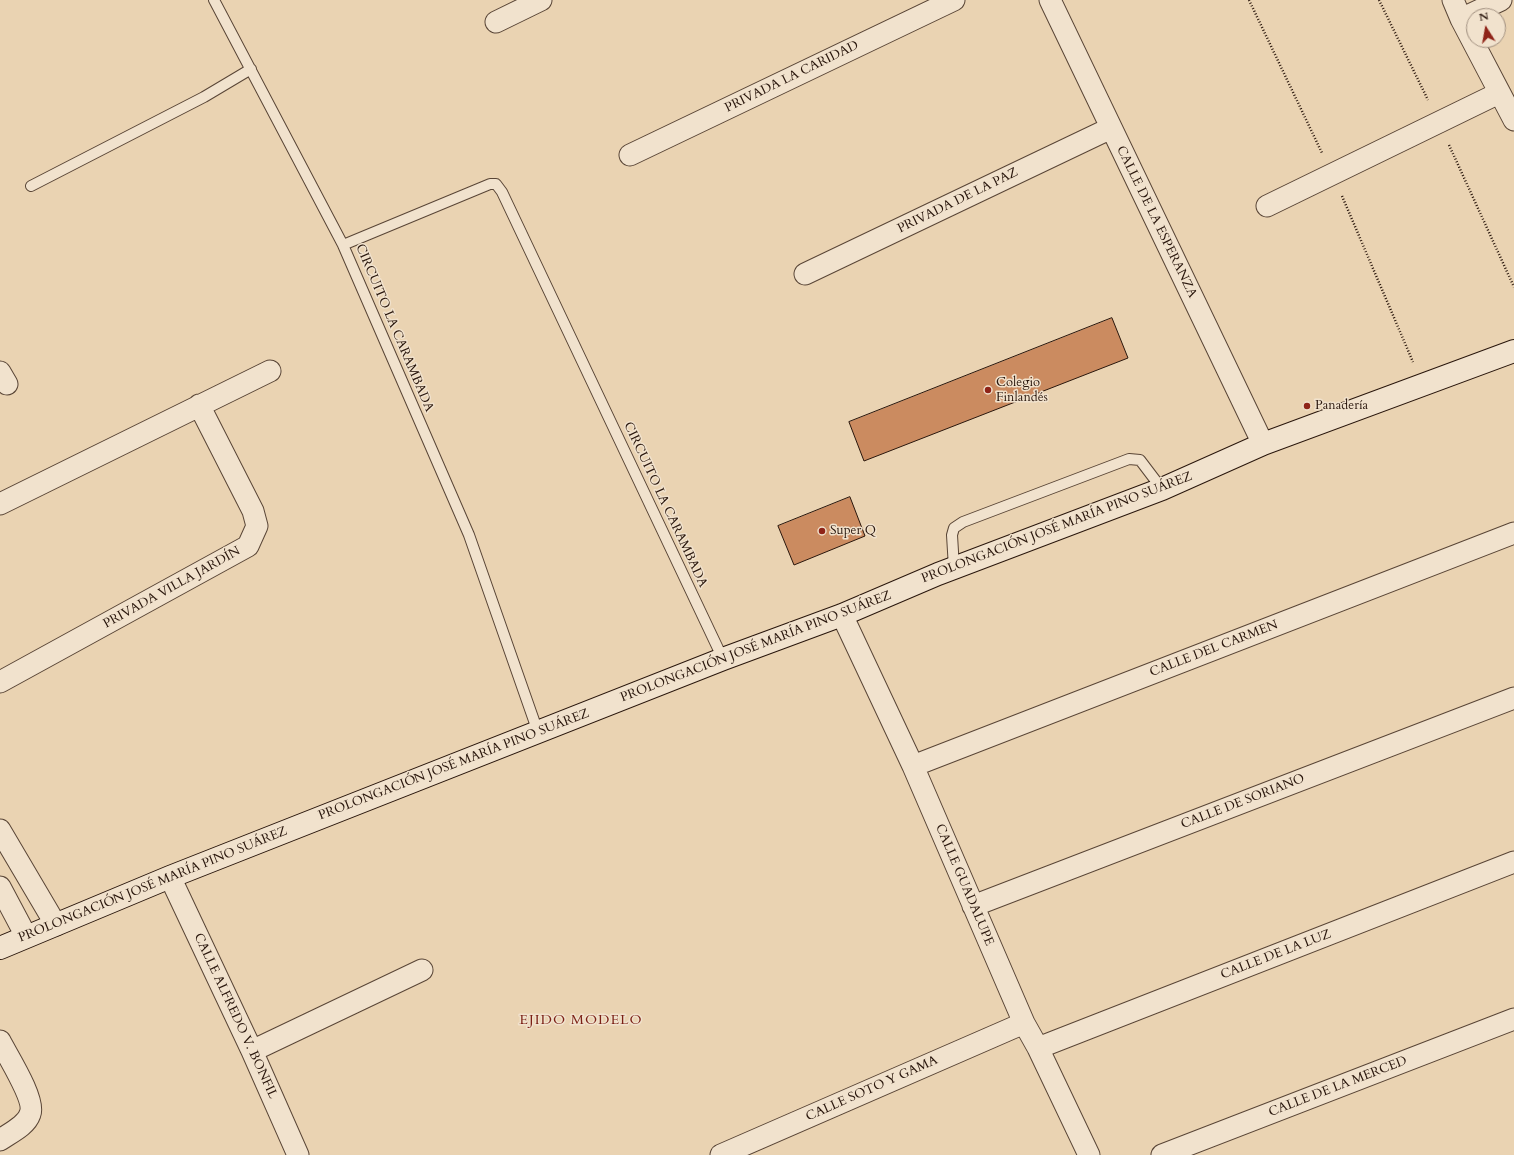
<!DOCTYPE html>
<html>
<head>
<meta charset="utf-8">
<style>
	body { margin:0 }
	#map { position:relative; width:1514px; height:1155px; overflow:hidden; background:#ead3b2; font-family:Cardo,serif }
	canvas { display:block }
	.north { position:absolute; left:1466px; top:8px; width:40px; height:40px; box-sizing:border-box; background:#f1e2cd; border:1px solid #a19080; border-radius:50%; rotate:349deg; font-size:11px; font-weight:700; line-height:16px; text-align:center; color:#29160c }
	.north::after { content:''; display:block; margin:auto; width:14px; height:18px; background:#8f2418; clip-path:polygon(50% 0,100% 100%,50% 72%,0 100%) }
</style>
</head>
<body>
<div id="map">
<canvas width="1514" height="1155"></canvas>
<div class="north">N</div>
</div>
<script>
const g = document.querySelector('canvas').getContext('2d');
g.lineJoin = 'round';
function fillPath(path, color) { g.fillStyle = color; g.fill(path, 'evenodd'); }
function stroke(path, color, width, dash) { g.strokeStyle = color; g.lineWidth = width; g.lineCap = dash ? 'butt' : 'round'; g.setLineDash(dash || []); g.stroke(path); }
function write(font, color, halo, rows, align = 'center') {
  g.font = font + ' Cardo,serif'; g.lineWidth = 3; g.setLineDash([]); g.textBaseline = 'middle'; g.strokeStyle = halo; g.fillStyle = color; for (const [text, x, y, turn = 0] of rows) {
    g.save(); g.translate(x, y); g.rotate((+turn || 0) * Math.PI / 180); g.textAlign = isNaN(turn) ? turn : align; if (halo) g.strokeText(text, 0, 0); g.fillText(text, 0, 0); g.restore();
  }
}
const building = new Path2D(`
	M1112 318 1128 358 864 461 849 422Z
	M850 497 865 536 794 565 778 526Z`);
fillPath(building, '#cb8b60');
stroke(building, '#29160c', 1);
const lane = new Path2D(`
	M214 0 343 245 469 535 538 732
	M31 186 204 97 251 69
	M343 245 490 184H496L502 192 723 659
	M954 568 952 535 954 528 963 522 1129 459 1140 460 1162 489`);
const street = new Path2D(`
	M1050 0 1263 444
	M1453 0 1461 19 1514 120
	M1461 19 1501 0
	M496 22 541 0
	M630 155 954 0
	M1267 206 1499 93
	M805 274 1111 128
	M0 372 7 384
	M0 504 270 371
	M842 615 913 766 1024 1023 1038 1048 1089 1155
	M0 682 248 546 257 526 253 511 199 405
	M913 766 1514 533
	M0 830 56 925
	M170 877 252 1051 298 1155
	M0 887 26 936
	M973 906 1514 698
	M0 1041C7 1055 36 1100 30 1114 26 1126 10 1133 0 1140
	M1038 1048 1514 862
	M252 1051 422 970
	M721 1155 1024 1023
	M1162 1155 1514 1019`);
const secondary = new Path2D(`
	M0 948 170 877 723 659 842 615 938 574 1162 489 1263 444 1514 351`);
stroke(lane, '#594536', 12);
stroke(street, '#594536', 23);
stroke(secondary, '#29160c', 24);
stroke(new Path2D(`
	M1249 0 1322 153
	M1379 0 1428 100
	M1449 145 1514 287
	M1342 196 1413 362`), '#29160c', 2.5, [1, 2]);
stroke(lane, '#f1e2cd', 10);
stroke(street, '#f1e2cd', 21);
stroke(secondary, '#f1e2cd', 22);
for (const [x, y, r, color] of [
	[988,390,4,"#8f2418"],
	[1307,406,4,"#8f2418"],
	[822,531,4,"#8f2418"]
]) { const dot = new Path2D(); dot.arc(x, y, r, 0, 2 * Math.PI); g.fillStyle = color; g.fill(dot); stroke(dot, '#f1e2cd', 1.5); }
write('13px', '#29160c', '#f1e2cd', [
	["PRIVADA LA CARIDAD",792,77,-26],
	["PRIVADA DE LA PAZ",958,201,-26],
	["CALLE DE LA ESPERANZA",1156,222,64],
	["CIRCUITO LA CARAMBADA",394,328,67],
	["CIRCUITO LA CARAMBADA",665,505,65],
	["PROLONGACIÓN JOSÉ MARÍA PINO SUÁREZ",1057,528,-21],
	["PRIVADA VILLA JARDÍN",172,588,-29],
	["PROLONGACIÓN JOSÉ MARÍA PINO SUÁREZ",756,647,-21],
	["CALLE DEL CARMEN",1214,649,-21],
	["PROLONGACIÓN JOSÉ MARÍA PINO SUÁREZ",454,765,-21],
	["CALLE DE SORIANO",1243,802,-21],
	["PROLONGACIÓN JOSÉ MARÍA PINO SUÁREZ",153,885,-22],
	["CALLE GUADALUPE",964,885,67],
	["CALLE DE LA LUZ",1276,955,-21],
	["CALLE ALFREDO V. BONFIL",235,1016,65],
	["CALLE DE LA MERCED",1338,1087,-21],
	["CALLE SOTO Y GAMA",872,1089,-24]
]);
write('13px', '#29160c', '#f1e2cd', [
	["Colegio",996,383],
	["Finlandés",996,398],
	["Panadería",1315,406],
	["Super Q",830,531]
], 'left');
g.letterSpacing = '1px';
write('14px', '#7a1f14', '#f1e2cd', [
	["EJIDO MODELO",581,1021]
]);
g.letterSpacing = '0px';
</script>
</body>
</html>
